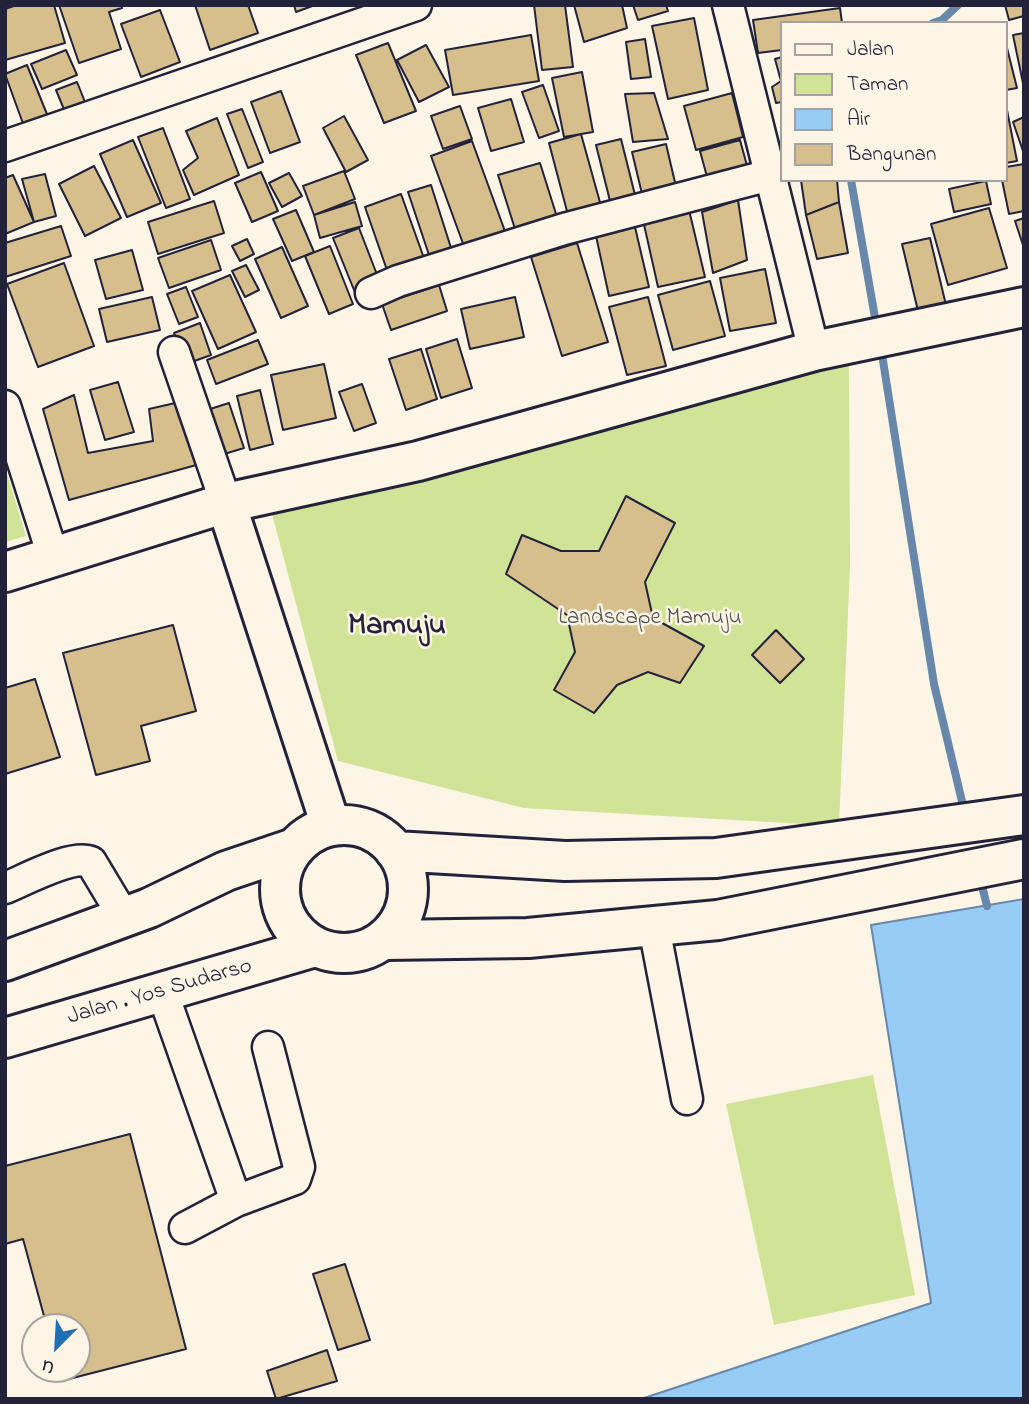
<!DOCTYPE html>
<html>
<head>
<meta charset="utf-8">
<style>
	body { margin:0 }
	#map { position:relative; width:1029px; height:1404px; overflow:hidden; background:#fcf5e5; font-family:"Indie Flower",sans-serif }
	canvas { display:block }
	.frame { position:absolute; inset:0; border:7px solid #22223b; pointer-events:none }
	.legend { position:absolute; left:780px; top:21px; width:228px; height:161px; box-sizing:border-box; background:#fcf5e5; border:2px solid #a5a1a1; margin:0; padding:9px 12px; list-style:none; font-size:21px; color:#22223b }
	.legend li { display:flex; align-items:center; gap:14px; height:35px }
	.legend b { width:35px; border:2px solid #a5a1a1 }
	.north { position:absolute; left:21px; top:1313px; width:70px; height:70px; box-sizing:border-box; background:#fcf5e5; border:2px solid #a5a1a1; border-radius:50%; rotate:204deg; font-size:19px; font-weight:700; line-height:28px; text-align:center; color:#22223b }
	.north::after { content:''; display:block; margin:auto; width:24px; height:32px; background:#1f6fb2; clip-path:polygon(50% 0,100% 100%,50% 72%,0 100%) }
</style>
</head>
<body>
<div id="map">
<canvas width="1029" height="1404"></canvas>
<div class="frame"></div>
<ul class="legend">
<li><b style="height:9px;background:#fcf5e5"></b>Jalan</li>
<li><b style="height:19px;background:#d1e397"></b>Taman</li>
<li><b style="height:19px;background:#97ccf5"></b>Air</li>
<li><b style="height:19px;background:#d7be8d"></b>Bangunan</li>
</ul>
<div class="north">U</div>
</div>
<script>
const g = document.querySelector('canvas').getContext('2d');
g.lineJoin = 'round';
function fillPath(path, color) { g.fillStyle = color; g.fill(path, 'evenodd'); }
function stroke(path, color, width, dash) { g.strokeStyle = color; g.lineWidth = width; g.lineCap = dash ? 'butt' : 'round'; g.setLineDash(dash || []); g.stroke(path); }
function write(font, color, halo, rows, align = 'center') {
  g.font = font + ' "Indie Flower",sans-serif'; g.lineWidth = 5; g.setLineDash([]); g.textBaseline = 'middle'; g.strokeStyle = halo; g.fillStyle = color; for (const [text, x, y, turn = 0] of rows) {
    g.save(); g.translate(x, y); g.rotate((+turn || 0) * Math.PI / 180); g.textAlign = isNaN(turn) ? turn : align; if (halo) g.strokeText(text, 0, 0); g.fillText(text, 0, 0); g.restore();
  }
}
fillPath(new Path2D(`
	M849 364 850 565 839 826 524 808 338 761 272 514Z
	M5 467 26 536 5 542Z
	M873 1075 915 1295 774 1325 726 1104Z`), '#d1e397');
const water = new Path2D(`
	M1024 899V1399H641L931 1303 871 925Z`);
fillPath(water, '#97ccf5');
stroke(water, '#6888ab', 2);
stroke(new Path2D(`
	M933 23 942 20 958 5
	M851 180 877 329
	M881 348 934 684 965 814
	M980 878 987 906`), '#6888ab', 8);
const building = new Path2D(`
	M17 5H54L65 43 5 60V9Z
	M59 5H121L122 8 109 12 121 49 79 63Z
	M195 5H248L258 33 210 50Z
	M294 5H315L296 12Z
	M534 5H565L573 67 542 70Z
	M574 5H622L627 28 584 42Z
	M633 5H666L668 11 638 20Z
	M1005 5H1024V16L1009 20Z
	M840 8 842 23H782V50L758 53 753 20Z
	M160 10 180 62 141 77 121 24Z
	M694 18 708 90 668 99 652 26Z
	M1024 33V88L1013 35Z
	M531 35 539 81 453 95 445 50Z
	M645 39 651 77 631 79 626 42Z
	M388 43 416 111 384 123 356 55Z
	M1006 44 1017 88 1006 90Z
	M426 45 449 87 419 102 397 60Z
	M66 50 77 75 42 89 31 64Z
	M782 57V102L776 103 772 87 781 81 775 59Z
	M27 65 49 119 25 129 5 74Z
	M582 72 593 132 564 137 552 78Z
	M77 82 89 112 68 119 56 90Z
	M543 85 559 131 539 138 522 92Z
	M281 91 300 142 270 153 251 102Z
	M654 93 668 139 633 142 625 94Z
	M732 93 743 137 696 150 684 106Z
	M511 99 524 142 491 151 478 108Z
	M1006 105 1017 161 1006 163Z
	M460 106 472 139 443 149 431 116Z
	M242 109 263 162 248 168 227 114Z
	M344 116 368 160 346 172 323 128Z
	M1024 117V154L1013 122Z
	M217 118 239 175 194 195 183 170 198 158 186 131Z
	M163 128 190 199 166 208 138 137Z
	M581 134 601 206 568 215 549 143Z
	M621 139 636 199 611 205 596 145Z
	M133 140 161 203 127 217 100 154Z
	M740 140 749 173 709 184 700 151Z
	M472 141 506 234 465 249 431 156Z
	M666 144 677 191 643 198 632 152Z
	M540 163 557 217 515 229 498 175Z
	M1024 164V211L1009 214 1002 180H1006V167Z
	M94 166 121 218 85 236 59 184Z
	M344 171 355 199 314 215 303 186Z
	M261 172 278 211 252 222 235 183Z
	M289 173 302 196 282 207 269 183Z
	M45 174 56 216 34 222 22 179Z
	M13 175 34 222 5 234V178Z
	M801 180H837L839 202 806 215Z
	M986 181 991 204 954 212 949 189Z
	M431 185 452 251 430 258 408 192Z
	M401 194 425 261 388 273 365 207Z
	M738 200 747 260 713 273 702 212Z
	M214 201 224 233 158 254 148 222Z
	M355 202 362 226 320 238 314 215Z
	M839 202 848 253 817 259 806 215Z
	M989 208 1007 268 948 285 931 224Z
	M296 210 314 252 292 261 273 219Z
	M689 210 705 277 658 287 643 220Z
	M1024 218V248L1015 221Z
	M61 226 71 256 5 277V243Z
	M635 227 649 287 609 296 596 236Z
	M359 228 381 285 356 295 333 238Z
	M930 238 946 305 918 311 902 244Z
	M247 239 254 254 240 261 232 246Z
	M211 240 221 270 169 288 158 258Z
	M577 243 608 342 562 356 531 257Z
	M330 246 353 304 329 314 305 256Z
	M282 247 308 306 281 318 255 259Z
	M132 250 143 290 106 299 95 260Z
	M64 263 94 346 38 367 7 284Z
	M246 265 259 290 245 297 232 271Z
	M765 269 776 323 730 331 720 278Z
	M230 275 256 332 218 349 192 291Z
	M710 281 725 336 673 350 658 295Z
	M439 285 447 311 391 330 382 304Z
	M186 287 198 317 179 324 167 294Z
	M152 297 160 330 107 342 99 309Z
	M515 297 524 337 470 349 461 309Z
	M648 297 666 366 627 375 609 307Z
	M200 323 211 355 186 364 174 333Z
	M457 339 472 388 441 398 426 349Z
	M258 340 268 364 216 384 207 360Z
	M421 349 437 399 406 410 389 359Z
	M324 364 336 418 283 430 271 375Z
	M118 382 134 432 105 440 90 390Z
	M362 384 376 423 354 431 339 392Z
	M260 390 273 444 250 450 237 396Z
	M74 395 88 453 153 441 149 409 184 401 200 464 69 500 43 409Z
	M229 403 244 448 221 455 207 410Z
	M626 496 675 523 645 582 653 618 704 646 680 683 648 672 617 685 594 713 554 690 575 652 567 615 506 574 522 535 561 551H599Z
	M173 625 196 711 141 726 150 761 96 775 63 653Z
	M776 630 804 659 780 683 752 655Z
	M35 679 60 757 5 774V688Z
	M130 1134 186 1349 61 1381 58 1369H77V1327H47L23 1239 5 1244V1166Z
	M345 1264 370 1340 338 1350 313 1274Z
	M327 1350 337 1381 276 1399 267 1371Z`);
fillPath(building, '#d7be8d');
stroke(building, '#22223b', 2);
const minor = new Path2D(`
	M728 5 814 351
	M5 146 416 5
	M371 293 398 281 564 229 770 175
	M174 352 226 503
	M5 406 53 556
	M5 888C25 880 72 854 91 862L124 917
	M654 927 687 1099
	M162 991 236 1201
	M185 1228 236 1201 295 1179 299 1167 268 1047`);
const major = new Path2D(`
	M226 503 331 826
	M5 572 226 503 418 461 814 351 1024 307`);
const highway = new Path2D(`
	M280 889a64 64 0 1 1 128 0a64 64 0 1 1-128 0Z
	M395 851 565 861 716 858 1024 815
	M384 940 528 938 718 920 1024 859
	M5 961 149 908 226 871 294 848
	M5 1038 315 947`);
stroke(minor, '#22223b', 35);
stroke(major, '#22223b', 44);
stroke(highway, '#22223b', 44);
stroke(minor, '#fcf5e5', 30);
stroke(major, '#fcf5e5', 38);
stroke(highway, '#fcf5e5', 38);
write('23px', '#4e5252', '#fcf5e5', [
	["Landscape Mamuju",650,619]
]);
write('23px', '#22223b', '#fcf5e5', [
	["Jalan . Yos Sudarso",160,993,-16]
]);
write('bold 30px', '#22223b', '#fcf5e5', [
	["Mamuju",397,628]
]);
</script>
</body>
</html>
